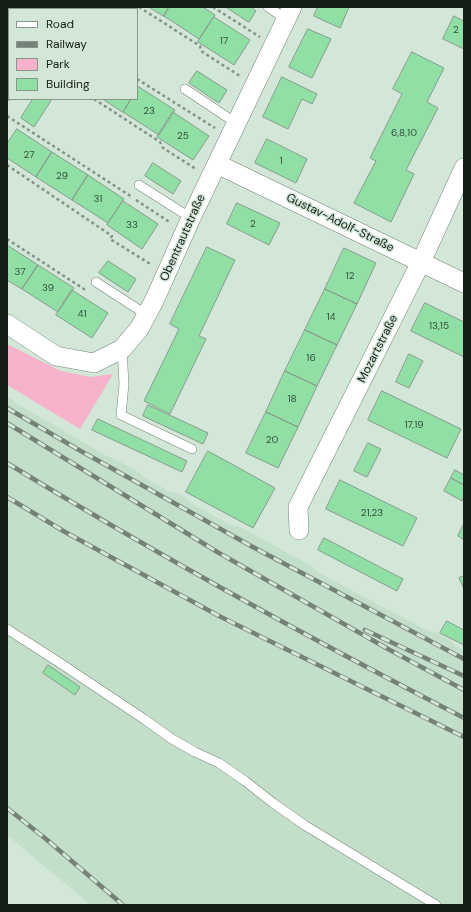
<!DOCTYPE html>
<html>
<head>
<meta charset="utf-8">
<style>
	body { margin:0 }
	#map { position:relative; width:471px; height:912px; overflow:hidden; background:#d2e7d7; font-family:"DM Sans",sans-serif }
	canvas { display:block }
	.frame { position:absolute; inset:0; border:8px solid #151d17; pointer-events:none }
	.legend { position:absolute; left:8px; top:8px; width:130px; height:92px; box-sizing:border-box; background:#d2e7d7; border:1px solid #86968a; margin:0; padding:5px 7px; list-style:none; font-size:12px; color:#151d17 }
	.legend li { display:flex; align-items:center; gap:8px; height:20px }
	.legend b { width:20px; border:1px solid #86968a }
</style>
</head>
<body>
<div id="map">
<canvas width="471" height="912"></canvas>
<div class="frame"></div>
<ul class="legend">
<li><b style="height:5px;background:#fff"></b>Road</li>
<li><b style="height:5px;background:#748277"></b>Railway</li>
<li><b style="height:11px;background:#f7b2cb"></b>Park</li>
<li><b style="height:11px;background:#90e0a6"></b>Building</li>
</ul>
</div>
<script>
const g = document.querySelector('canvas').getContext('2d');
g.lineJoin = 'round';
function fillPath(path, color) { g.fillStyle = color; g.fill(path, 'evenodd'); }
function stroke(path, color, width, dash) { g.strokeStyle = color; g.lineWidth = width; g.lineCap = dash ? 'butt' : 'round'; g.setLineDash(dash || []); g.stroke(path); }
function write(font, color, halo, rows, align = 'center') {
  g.font = font + ' "DM Sans",sans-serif'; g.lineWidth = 3; g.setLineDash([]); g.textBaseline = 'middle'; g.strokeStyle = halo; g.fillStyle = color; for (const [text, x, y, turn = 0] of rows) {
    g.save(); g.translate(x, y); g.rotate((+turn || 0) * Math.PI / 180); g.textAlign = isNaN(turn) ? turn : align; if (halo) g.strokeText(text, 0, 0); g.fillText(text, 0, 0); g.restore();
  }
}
fillPath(new Path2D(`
	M7 396 19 405 105 455 112 458 137 471 146 478 170 492 177 493 189 500 192 504 231 525 243 528 309 565 319 573 428 631 437 633 449 639 456 646 464 650V905H91L7 835Z`), '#c3dec9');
fillPath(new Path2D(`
	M7 344 61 371 90 377 113 374 80 429 7 385Z`), '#f7b2cb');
const building = new Path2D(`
	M79 7H98L96 9H77Z
	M149 7H169L164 16Z
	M169 7H203L215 15 199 39 164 16Z
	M226 7H251L256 11 249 22Z
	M318 7H349L340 28 314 16Z
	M454 16 464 21V49L443 39Z
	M214 17 250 40 234 65 198 42Z
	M308 29 331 39 312 78 289 67Z
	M412 52 444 68 427 102 438 108 406 170 414 174 391 222 354 203 376 161 370 158 402 94 393 89Z
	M197 71 227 90 219 103 189 83Z
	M282 77 317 94 312 104 302 99 288 129 263 117Z
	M139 87 175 110 159 135 123 112 131 99H137V90Z
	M33 99H52L34 127 21 118Z
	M103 99H131L123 112Z
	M173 112 209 136 193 160 157 137Z
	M17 129 52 152 36 177 7 158V144Z
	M267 139 307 159 296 183 255 163Z
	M52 152 88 175 72 200 36 177Z
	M153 163 181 181 173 194 145 176Z
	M88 175 124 199 108 223 72 200Z
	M123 201 158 224 142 249 107 225Z
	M237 203 280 223 269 245 227 224Z
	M7 245 38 265 22 289 7 280Z
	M207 247 235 260 199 336 206 339 170 414 144 401 179 329 170 324Z
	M344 248 376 263 357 304 325 289Z
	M108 261 136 279 128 292 99 273Z
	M38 265 74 288 58 312 22 289Z
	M325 289 357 304 337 345 305 330Z
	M72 290 108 313 92 338 56 315Z
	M425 303 464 322V357L411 331Z
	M305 330 337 345 317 386 285 371Z
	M409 354 423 361 409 388 396 382Z
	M285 371 317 386 298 427 266 412Z
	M382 391 461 429 447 458 368 420Z
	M148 405 208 433 203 444 143 416Z
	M266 412 298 427 278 468 246 453Z
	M98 419 187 461 182 472 92 430Z
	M368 443 381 449 367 477 354 471Z
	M208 451 275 488 253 528 186 492Z
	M455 470 464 475V485L451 478Z
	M451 478 464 485V496L462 501 444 491Z
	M340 480 417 518 403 546 326 509Z
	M463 526 464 527V540L458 536Z
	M324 538 403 579 397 591 318 550Z
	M464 576V589L459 578Z
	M447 621 464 630V645L440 633Z
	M48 665 80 687 75 695 43 673Z`);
fillPath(building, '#90e0a6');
stroke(building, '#879a8b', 1);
const service = new Path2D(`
	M26 7 30 9
	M268 7 286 19
	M185 89 236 123
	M139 185 191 218
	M96 282 147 315
	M122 349 124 384 121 415 192 449
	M7 629 57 661 144 719 172 739 195 752 219 763 245 781 273 803 306 826 436 905`);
const minor = new Path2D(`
	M50 9 51 7
	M7 91 9 88
	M217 164 464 283
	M7 324 56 356 94 363 122 349 139 329 154 301 191 218 292 7
	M299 530 298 507 421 262 464 168`);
stroke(service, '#738677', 10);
stroke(minor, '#738677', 20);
stroke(new Path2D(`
	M139 7 200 46 201 51 240 76
	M213 7 260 37
	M137 79 215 128
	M94 99 160 142 163 148 196 169
	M7 116 132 197
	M7 165 112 236 110 239 152 265
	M136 200 171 223
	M7 239 87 291`), '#829286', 2.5, [3, 3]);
stroke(service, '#fff', 9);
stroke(minor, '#fff', 19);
const rail = new Path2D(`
	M7 408 79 450 251 546 464 659
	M7 423 219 553 388 649 464 690
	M7 463C156 554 309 638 464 718
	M7 497 65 532 219 616 464 737
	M365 630 464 676
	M7 808 46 839 123 905`);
stroke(rail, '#748277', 4.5);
stroke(rail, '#d2e7d7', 3, [9]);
write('10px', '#344e3b', null, [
	["2",456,30],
	["17",224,41],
	["23",149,111],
	["6,8,10",404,133],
	["25",183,136],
	["27",29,155],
	["1",281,161],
	["29",62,176],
	["31",98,199],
	["2",253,224],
	["33",132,225],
	["37",20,272],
	["12",350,276],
	["39",48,288],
	["41",82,314],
	["14",331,317],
	["13,15",439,326],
	["16",311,358],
	["18",292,399],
	["17,19",414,425],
	["20",272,440],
	["21,23",372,513]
]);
write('12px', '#151d17', '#d2e7d7', [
	["Gustav-Adolf-Straße",340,223,26],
	["Obentrautstraße",183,238,-66],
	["Mozartstraße",378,349,-63]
]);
</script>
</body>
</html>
